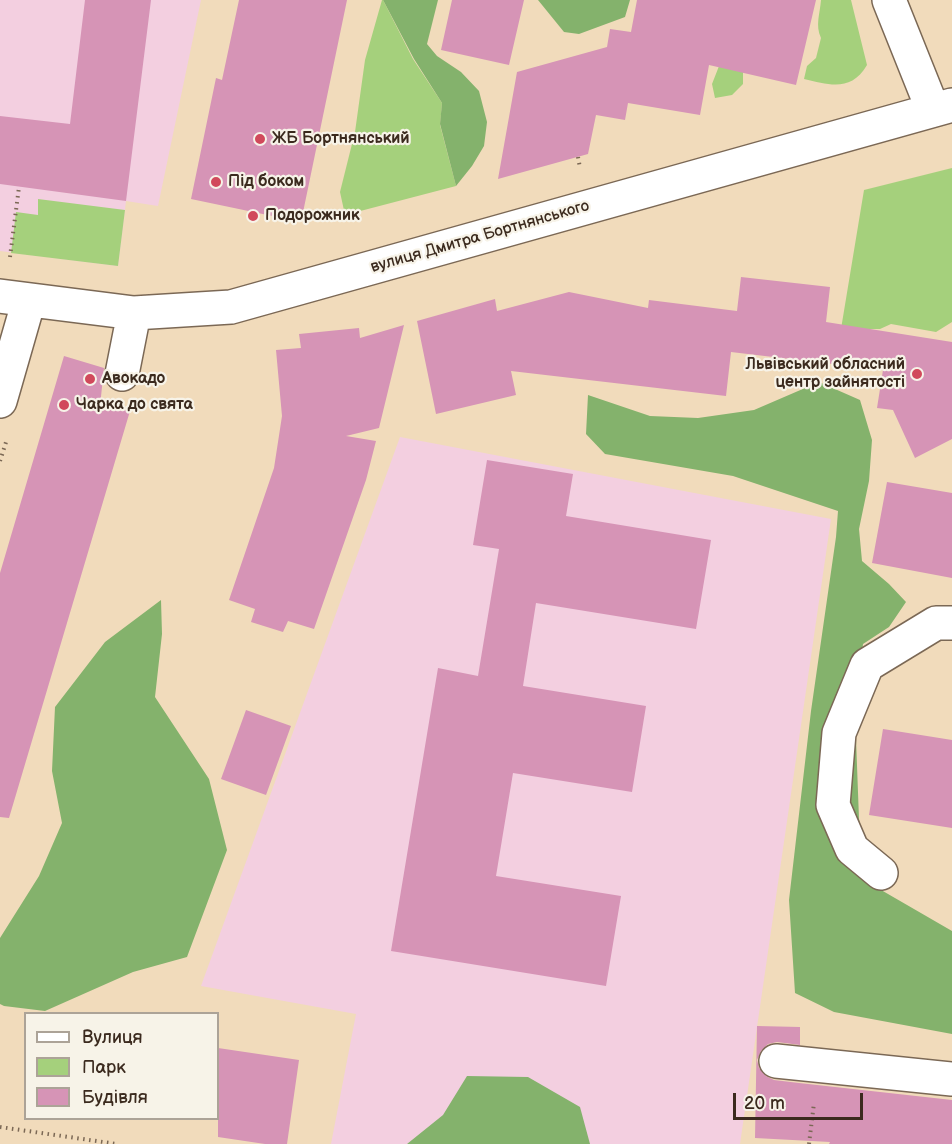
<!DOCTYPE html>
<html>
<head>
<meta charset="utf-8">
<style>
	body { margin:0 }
	#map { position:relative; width:952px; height:1144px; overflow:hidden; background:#f1dbbb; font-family:"Balsamiq Sans",sans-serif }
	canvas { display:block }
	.legend { position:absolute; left:24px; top:1012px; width:195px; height:108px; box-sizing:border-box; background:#f7f3e8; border:2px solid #aca397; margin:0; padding:8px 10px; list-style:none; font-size:18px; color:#3b2a1e }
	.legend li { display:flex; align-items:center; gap:12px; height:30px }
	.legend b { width:30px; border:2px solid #aca397 }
	.scale { position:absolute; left:733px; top:1093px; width:130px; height:27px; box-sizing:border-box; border:3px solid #3b2a1e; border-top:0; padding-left:8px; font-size:18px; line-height:21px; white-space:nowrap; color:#3b2a1e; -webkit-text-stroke:4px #f7f3e8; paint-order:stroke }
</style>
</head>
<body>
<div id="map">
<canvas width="952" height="1144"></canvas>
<ul class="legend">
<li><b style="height:8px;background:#fff"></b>Вулиця</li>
<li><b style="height:16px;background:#a5d07c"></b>Парк</li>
<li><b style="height:16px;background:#d694b6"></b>Будівля</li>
</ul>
<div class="scale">20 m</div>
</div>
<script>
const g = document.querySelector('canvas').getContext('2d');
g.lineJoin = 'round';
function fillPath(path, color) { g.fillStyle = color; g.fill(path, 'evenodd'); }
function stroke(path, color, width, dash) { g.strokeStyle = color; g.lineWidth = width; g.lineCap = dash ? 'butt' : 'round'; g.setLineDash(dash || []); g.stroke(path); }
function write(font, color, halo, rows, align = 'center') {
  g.font = font + ' "Balsamiq Sans",sans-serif'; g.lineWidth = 4.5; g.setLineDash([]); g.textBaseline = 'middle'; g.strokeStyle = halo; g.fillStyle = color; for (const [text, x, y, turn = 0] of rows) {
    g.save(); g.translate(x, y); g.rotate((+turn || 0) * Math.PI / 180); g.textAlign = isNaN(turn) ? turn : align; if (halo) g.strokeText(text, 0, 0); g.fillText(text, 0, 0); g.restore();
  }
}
fillPath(new Path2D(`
	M0 0H201L158 206 126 201 118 266 0 251Z
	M400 437 831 519 740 1144H331L356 1014 201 986Z`), '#f3cfe0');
fillPath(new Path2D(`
	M382 0H383L413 59 442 103 440 125 456 186 345 215 340 192 355 132 365 60Z
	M821 0H851L867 65C851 92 830 85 804 79L807 66 816 58 821 38C815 25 820 14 821 0Z
	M743 60V84L732 95 715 98 712 84 721 61Z
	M952 168V322L936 332 891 324 880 329H841L864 190Z
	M38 199 125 210 118 266 11 253 16 212 38 215Z`), '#a5d07c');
fillPath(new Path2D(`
	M383 0H438L427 44 437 56 461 72 479 91 487 122 484 146 472 166 456 186 440 124 442 103 414 59Z
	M538 0H630L625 17 579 34 564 32Z
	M819 382 860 400 872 440 869 481 859 529 862 561 889 584 906 602 889 627 863 644 855 712 859 819 869 883 952 931V1034L834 1012 795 993 789 900 811 711 836 537 838 511 733 476 605 454 586 434 588 395 650 416 698 418 754 410Z
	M161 600 162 634 155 697 209 779 227 850 187 957 133 972 45 1011 4 1006 0 1004V938L39 876 62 823 52 771 55 707 105 642Z
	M467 1076 528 1077 580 1107 590 1144H407L443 1115Z`), '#84b26c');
fillPath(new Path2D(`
	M85 0H151L126 201 0 184V116L70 124Z
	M239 0H347L301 222 191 199 216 78 222 80Z
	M452 0H524L509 65 441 50Z
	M637 0H816L796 85 709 65 700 115 628 103 625 120 596 115 588 154 498 179 517 72 607 47 610 29 631 32Z
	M741 277 830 287 826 322 952 342V439L915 458 893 410 877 408 883 370 731 352 726 396 511 371 516 395 436 414 417 321 495 299 497 311 569 292 648 308 649 300 737 311Z
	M404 325 379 428 346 436 376 441 366 480 314 629 288 621 283 632 251 622 255 609 229 600 274 468 282 416 276 350 301 348 299 334 359 328 360 338Z
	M64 356 104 368 100 406 130 411 9 818 0 817V573Z
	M487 460 573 474 566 516 711 540 696 629 536 603 523 686 646 706 632 792 513 773 496 876 621 896 606 986 391 951 438 668 478 676 499 549 473 545Z
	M887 482 952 493V578L872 563Z
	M246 710 291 726 266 795 221 779Z
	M883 729 952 740V828L869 815Z
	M757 1026 800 1027V1045L777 1042 768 1044 761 1051 757 1060 759 1068 766 1076 774 1080 799 1083 952 1100V1144H829L830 1142 755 1138Z
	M218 1048 299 1060 287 1144H265L218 1137Z`), '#d694b6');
const minor = new Path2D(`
	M889 0 933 110
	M0 296 134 313 231 307 952 105
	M122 374 134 313
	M0 401 29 300
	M881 873 852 849 833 805 839 733 867 665 936 623H952
	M776 1061 952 1079`);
stroke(minor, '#7b6855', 36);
stroke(new Path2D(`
	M578 157 580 168
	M10 257 19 187
	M0 461 7 439
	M0 1127 117 1144
	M809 1144 814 1103`), '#7b6855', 4, [1.5, 4.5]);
stroke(minor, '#fff', 33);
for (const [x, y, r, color] of [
	[260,139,6,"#d1495b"],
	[216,182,6,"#d1495b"],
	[253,216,6,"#d1495b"],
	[917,374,6,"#d1495b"],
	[90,379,6,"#d1495b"],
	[64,405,6,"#d1495b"]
]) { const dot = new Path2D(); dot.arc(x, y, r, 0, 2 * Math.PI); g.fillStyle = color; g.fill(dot); stroke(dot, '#f7f3e8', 2); }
write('bold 16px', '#3b2a1e', '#f7f3e8', [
	["ЖБ Бортнянський",272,139],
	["Під боком",228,182],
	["Подорожник",265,216],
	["Львівський обласний",905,365,"right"],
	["центр зайнятості",905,383,"right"],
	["Авокадо",102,379],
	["Чарка до свята",76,405]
], 'left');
write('16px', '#3b2a1e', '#f7f3e8', [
	["вулиця Дмитра Бортнянського",480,237,-16]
]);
</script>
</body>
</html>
